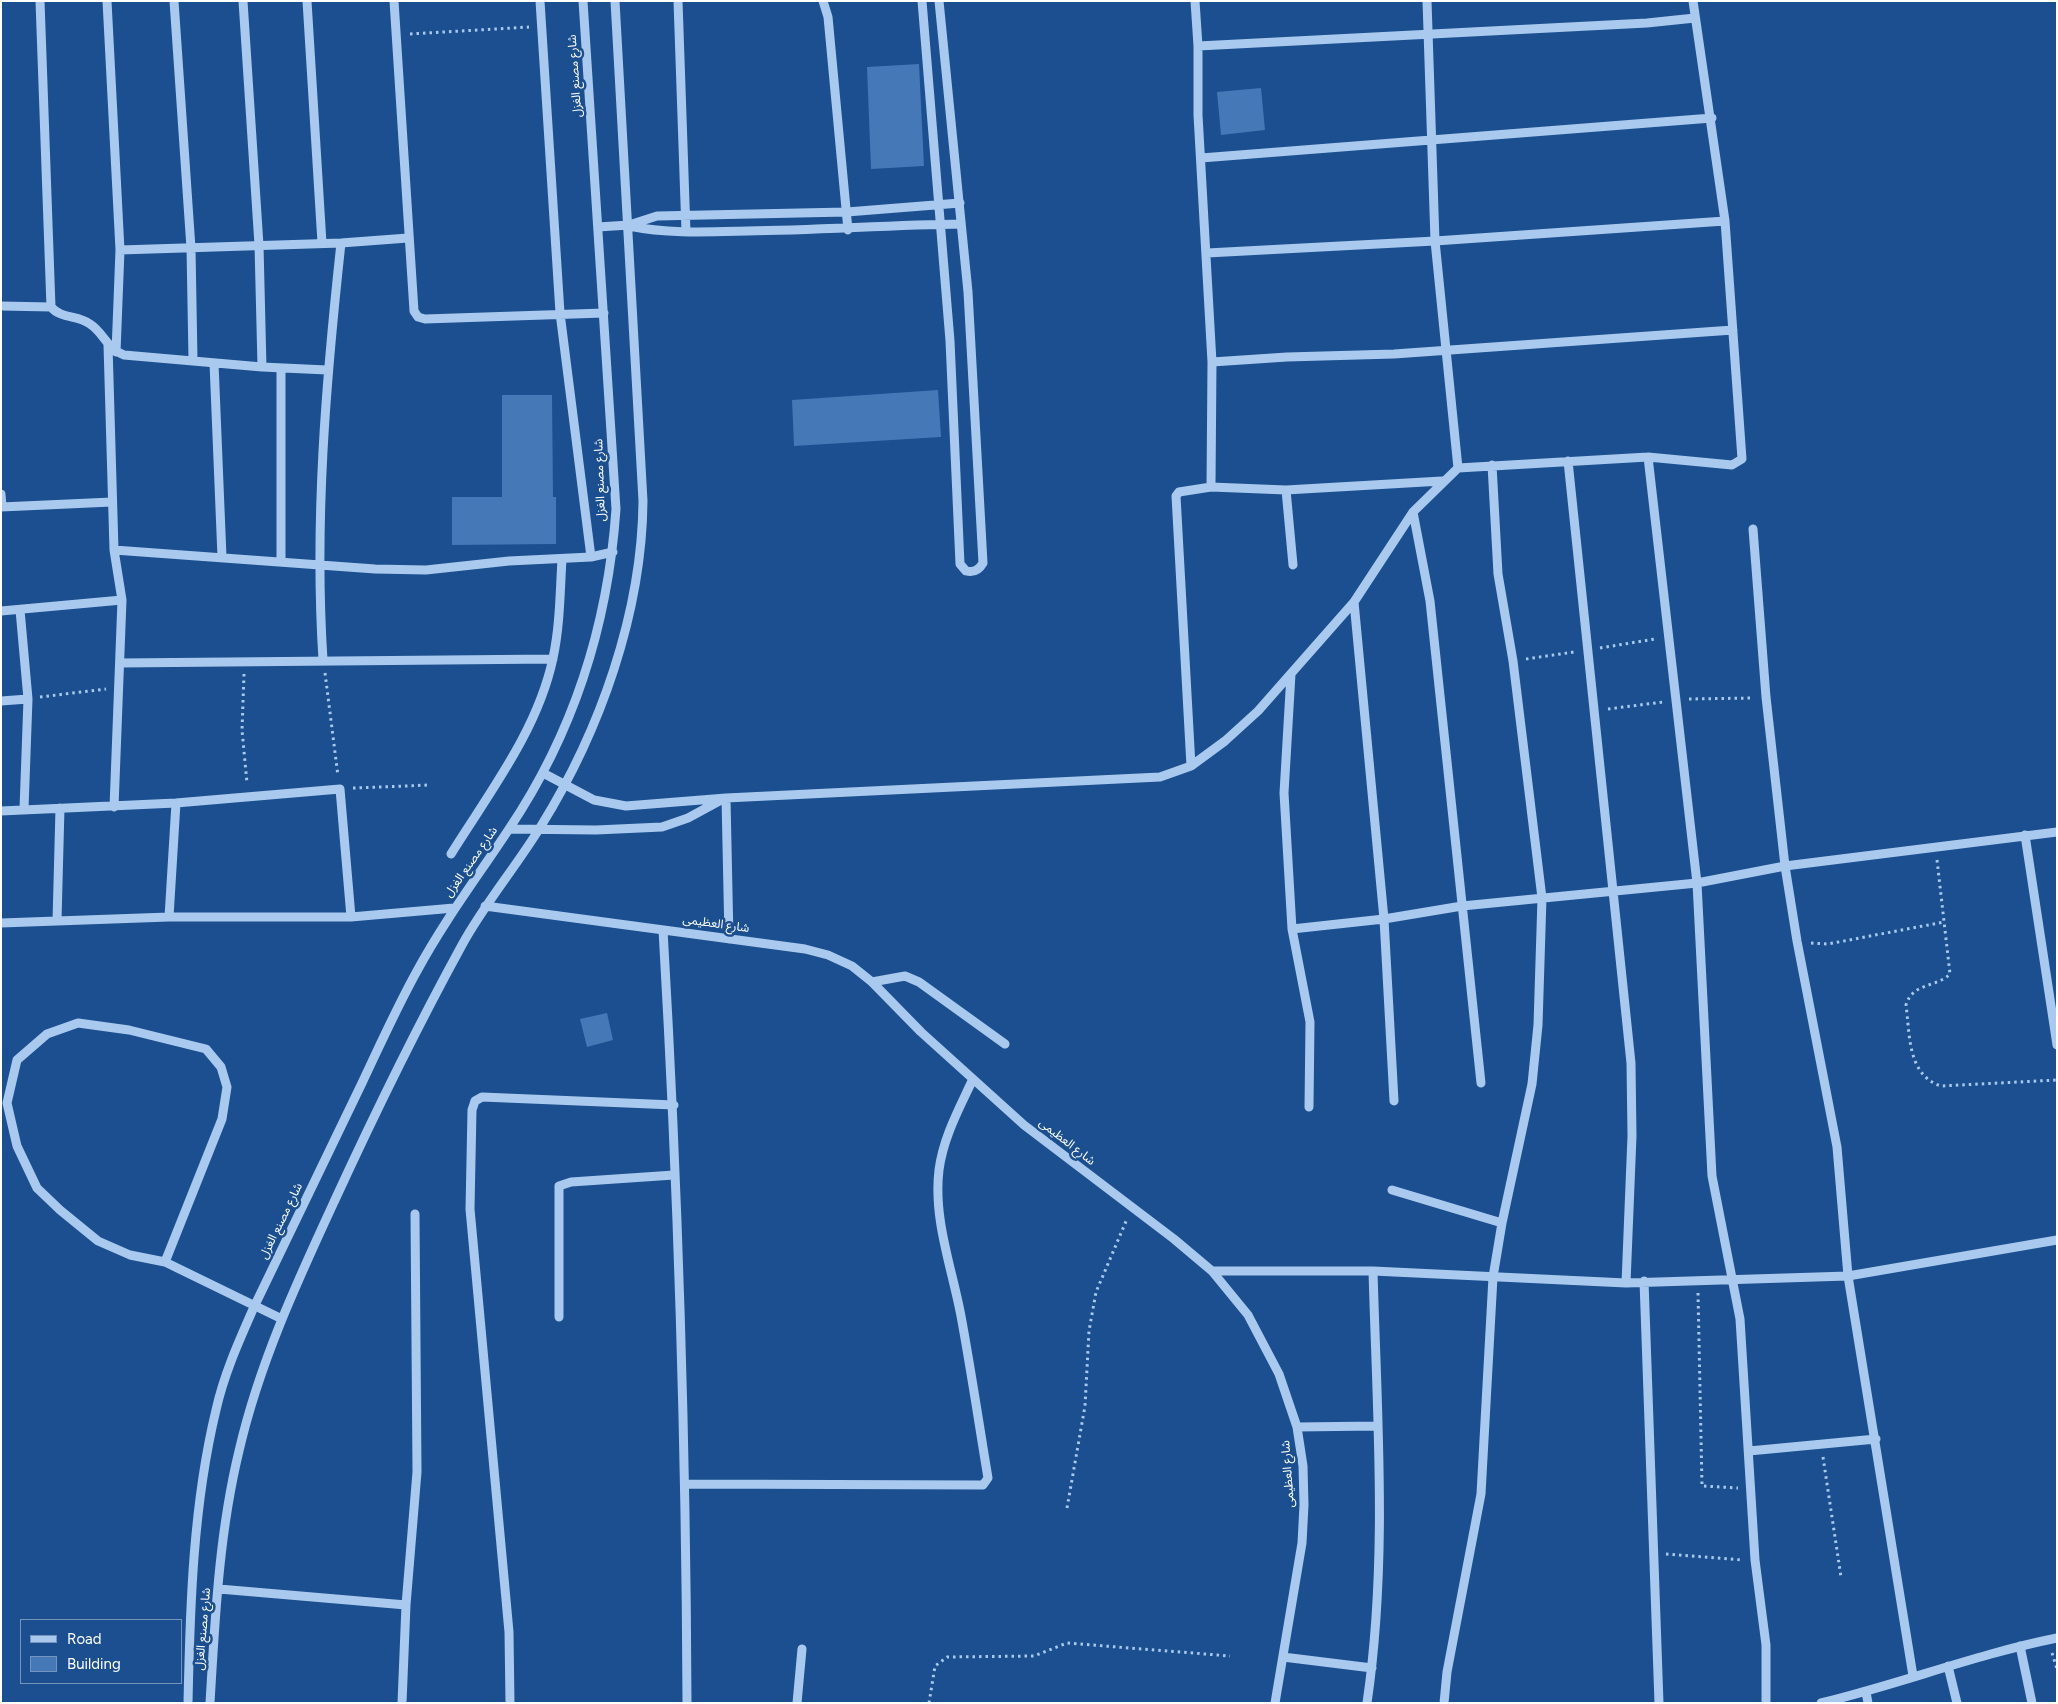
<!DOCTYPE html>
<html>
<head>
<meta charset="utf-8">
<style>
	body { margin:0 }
	#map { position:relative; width:2058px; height:1704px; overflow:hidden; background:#1b4f8f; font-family:Figtree,sans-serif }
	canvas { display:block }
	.frame { position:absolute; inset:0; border:2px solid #fff; pointer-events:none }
	.legend { position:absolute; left:20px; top:1619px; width:162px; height:65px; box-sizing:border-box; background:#1b4f8f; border:1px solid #7695bc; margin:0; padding:6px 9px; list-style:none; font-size:15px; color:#fff }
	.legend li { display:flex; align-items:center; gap:10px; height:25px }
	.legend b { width:25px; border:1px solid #7695bc }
</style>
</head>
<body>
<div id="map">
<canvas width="2058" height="1704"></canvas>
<div class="frame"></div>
<ul class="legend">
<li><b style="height:6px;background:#a9c9ee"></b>Road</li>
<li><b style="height:14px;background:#4478b7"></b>Building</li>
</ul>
</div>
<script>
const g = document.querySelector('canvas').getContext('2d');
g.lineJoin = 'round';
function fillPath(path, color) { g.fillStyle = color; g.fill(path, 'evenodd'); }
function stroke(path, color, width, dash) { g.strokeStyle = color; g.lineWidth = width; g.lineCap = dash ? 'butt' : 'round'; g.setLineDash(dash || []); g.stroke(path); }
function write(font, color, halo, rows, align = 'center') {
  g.font = font + ' Figtree,"Noto Sans Arabic",sans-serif'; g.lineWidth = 5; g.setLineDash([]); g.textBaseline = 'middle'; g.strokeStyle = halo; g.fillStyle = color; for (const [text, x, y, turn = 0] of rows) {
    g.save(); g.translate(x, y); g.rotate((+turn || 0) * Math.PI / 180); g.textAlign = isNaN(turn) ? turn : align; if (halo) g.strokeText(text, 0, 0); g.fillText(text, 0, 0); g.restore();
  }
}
fillPath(new Path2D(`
	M919 64 924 166 871 169 867 67Z
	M1261 88 1265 130 1221 135 1217 92Z
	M938 390 941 437 794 446 792 400Z
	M502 395H552L553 497H556V544L452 545V497H502Z
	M607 1013 613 1040 587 1047 580 1019Z`), '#4478b7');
stroke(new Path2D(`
	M410 34 529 27
	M1600 648 1655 639
	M1526 659 1574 652
	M325 673 338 776
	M244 674 242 730 247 783
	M40 697 106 689
	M1689 699 1753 698
	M1608 709 1663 702
	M353 788 430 785
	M1937 860 1950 974C1936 988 1913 982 1906 1005 1910 1034 1907 1075 1941 1086L2057 1080
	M1811 943 1828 944 1944 922
	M1698 1293 1702 1486 1738 1488
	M1823 1457 1841 1577
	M1067 1508 1085 1406 1089 1331 1096 1292 1127 1219
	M1666 1554 1742 1560
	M2052 1653 2057 1669
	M929 1703 935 1666 947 1657 1034 1656 1067 1643 1230 1656`), '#a9c9ee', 3, [2.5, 4]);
stroke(new Path2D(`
	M40 1 51 307C61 319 78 315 90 324 104 333 107 349 124 355L262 367 327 370
	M107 1 120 250 116 352
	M174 1 191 248 193 360
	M243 1 259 245 262 367
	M307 1 322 243
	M394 1 414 311 418 317 425 319 604 313
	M540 1 560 313 591 557
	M678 1 686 232
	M823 1 828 17 848 230
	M922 1 950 341 960 564 966 571C974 573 979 570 983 563L968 292 939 1
	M1195 1 1198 46 1647 23 1695 18
	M1427 1 1435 241 1458 468
	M1198 46V115L1212 362 1211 487
	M1201 158 1712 118
	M629 226C668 234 707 232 747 231 819 230 890 225 961 224
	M598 227 629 225 657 216 847 212 960 203
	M120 250 341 243 408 238
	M1207 253 1435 241 1725 221
	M1 306 51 307
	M108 345 114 550 122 600 114 807
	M1212 362 1287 357 1394 354 1733 330
	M214 363 222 557
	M1648 457 1697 883 1712 1176 1740 1319 1755 1560 1766 1645V1703
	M1568 461 1631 1063 1632 1136 1626 1283
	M1286 490 1293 565
	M1 494 2 507
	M1 507 112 502
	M1413 512 1430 601 1481 1083
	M1753 529 1766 697 1785 866 1797 941 1837 1147 1848 1276 1913 1676
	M114 550 375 569 426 570 509 561 591 557 613 552
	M281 562V369
	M1354 602 1384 919 1394 1101
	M20 610 28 699 24 809
	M1 611 122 600
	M323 660C314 521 326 381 341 243
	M120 663 553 659
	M1291 674 1284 793 1292 929 1310 1022 1309 1107
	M1 701 28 699
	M1191 766 1176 496 1179 492 1211 487 1286 490 1442 481
	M543 773 594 800 626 806 726 798 1160 777 1191 766 1225 741 1258 711 1354 602 1413 512 1458 468 1648 457 1732 465 1742 459 1725 221 1693 1
	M726 798 729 939
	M1 811 176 803 340 789 351 917
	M510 829 596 830 662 827 688 818 723 799
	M2025 835 2057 1045
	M451 854C489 793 538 730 553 658 560 626 560 592 562 559
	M485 906 805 949 828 955 852 966 872 982 921 1032 1024 1125 1174 1239 1212 1271 1248 1315 1279 1374 1297 1427 1303 1466 1304 1505 1302 1543 1275 1703
	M169 917 176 803
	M57 921 60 808
	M1 923 169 917H351L454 908
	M1292 929 1384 919 1462 906 1697 883 1785 866 2057 832
	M663 930C678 1187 686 1445 687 1703
	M872 982 905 976 919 982 1005 1044
	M1392 1190 1502 1223
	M165 1262 222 1119 227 1087 221 1067 206 1049 129 1030 78 1023 47 1034 17 1060 7 1103 17 1146 37 1188 60 1210 98 1241 130 1255 165 1262 282 1319
	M1212 1271H1373L1626 1283 1848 1276 2057 1240
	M1644 1281 1659 1703
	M559 1317V1186L571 1182 674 1175
	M1297 1427 1377 1426
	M1749 1451 1876 1439
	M686 1484 983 1485 988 1478C979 1424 971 1370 961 1316 952 1268 933 1219 939 1170 943 1138 959 1109 972 1081
	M219 1589 406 1605
	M2020 1646 2032 1703
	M1283 1657 1372 1668
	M1948 1666 1957 1703
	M1866 1692 1868 1703
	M188 1703C190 1606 193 1505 216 1410 224 1374 239 1341 254 1307 290 1232 326 1157 362 1083 380 1045 397 1007 417 971 444 921 478 876 509 829 574 732 608 625 616 509L583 1
	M210 1703C215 1619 219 1533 239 1451 259 1364 297 1282 334 1202 374 1115 416 1029 462 945 485 903 516 867 541 826 600 731 642 613 643 501L615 1
	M402 1703 406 1605 417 1472 415 1214
	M510 1703 509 1632 470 1209 472 1110 475 1101 482 1097 674 1105
	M797 1703 802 1649
	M1367 1703C1388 1560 1377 1415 1373 1271
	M1444 1703 1447 1672 1481 1494 1493 1277 1502 1223 1532 1084 1538 1025 1542 898 1513 661 1498 574 1492 465
	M1821 1703C1900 1684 1977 1654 2057 1638`), '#a9c9ee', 9);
write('12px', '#fff', '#1b4f8f', [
	["شارع مصنع الغزل",575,76,-94],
	["شارع مصنع الغزل",600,480,-92],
	["شارع مصنع الغزل",471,862,-55],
	["شارع العظيمى",716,924,8],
	["شارع العظيمى",1067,1142,38],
	["شارع مصنع الغزل",281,1221,-64],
	["شارع العظيمى",1288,1474,-94],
	["شارع مصنع الغزل",203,1629,-85]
]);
</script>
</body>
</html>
